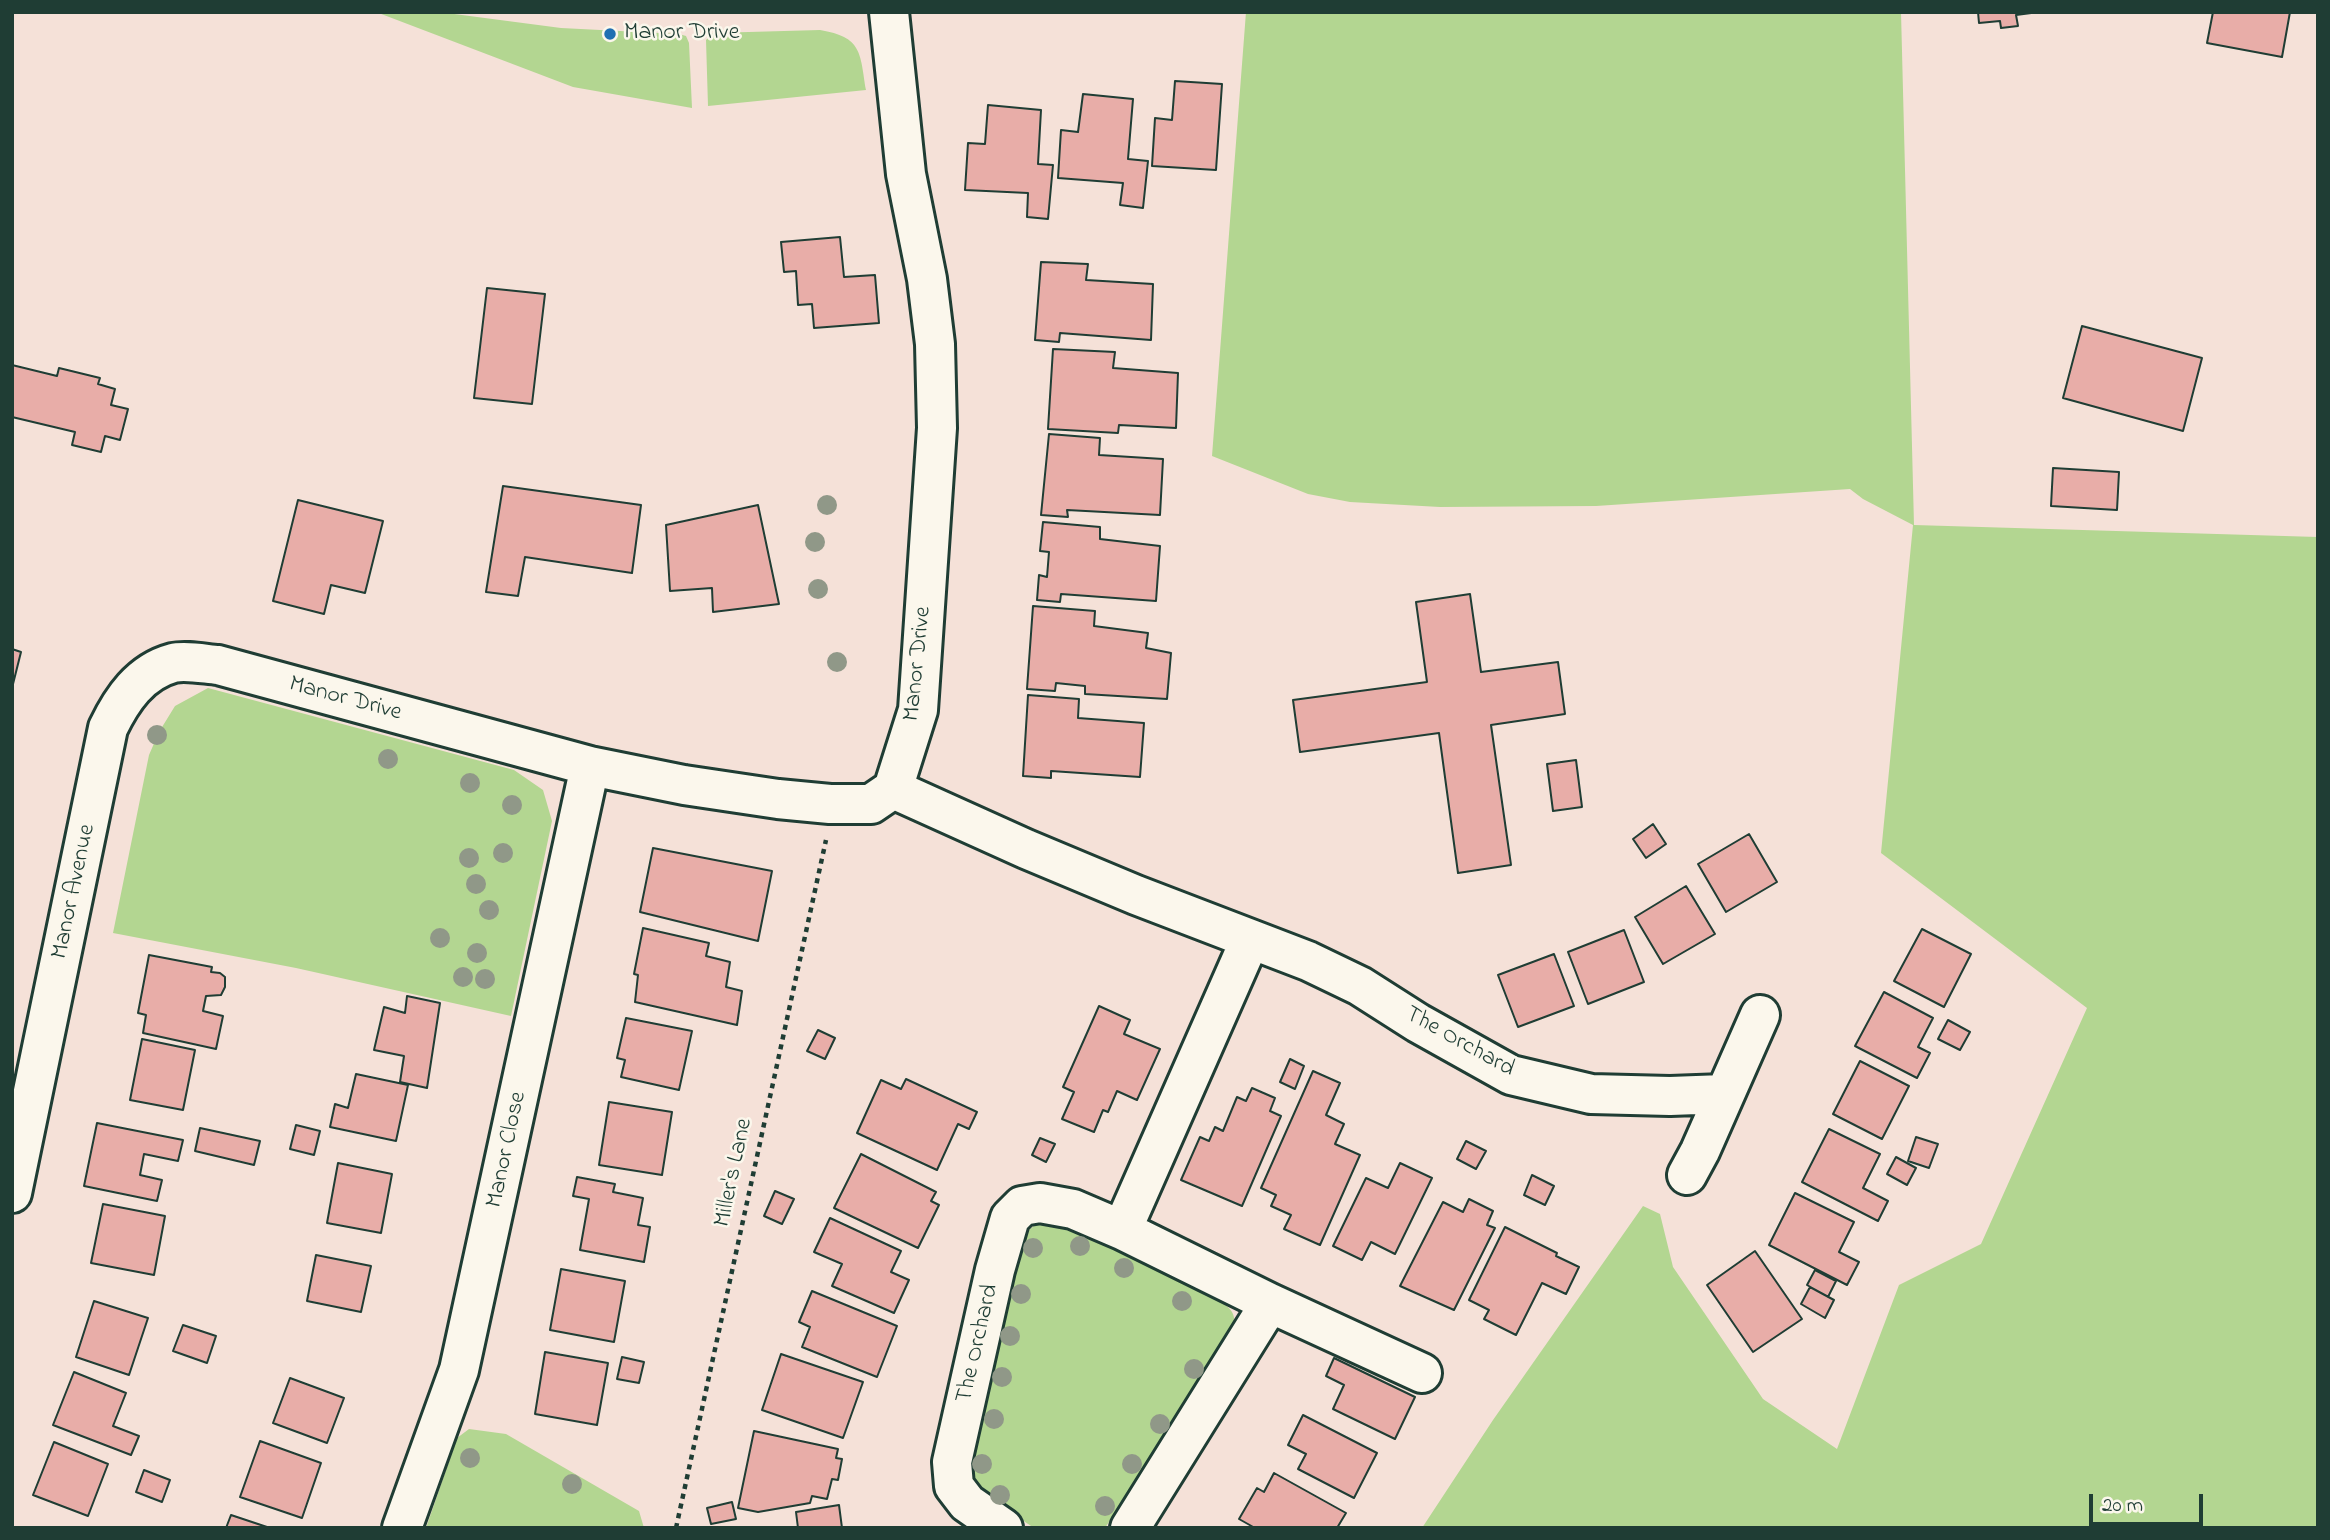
<!DOCTYPE html>
<html>
<head>
<meta charset="utf-8">
<style>
	body { margin:0 }
	#map { position:relative; width:2330px; height:1540px; overflow:hidden; background:#f5e1d8; font-family:"Indie Flower",sans-serif }
	canvas { display:block }
	.frame { position:absolute; inset:0; border:14px solid #1f3d34; pointer-events:none }
	.scale { position:absolute; left:2089px; top:1494px; width:114px; height:32px; box-sizing:border-box; border:4px solid #1f3d34; border-top:0; padding-left:9px; font-size:21px; line-height:24px; white-space:nowrap; color:#1f3d34; -webkit-text-stroke:5px #fbf7ec; paint-order:stroke }
</style>
</head>
<body>
<div id="map">
<canvas width="2330" height="1540"></canvas>
<div class="frame"></div>
<div class="scale">20 m</div>
</div>
<script>
const g = document.querySelector('canvas').getContext('2d');
g.lineJoin = 'round';
function fillPath(path, color) { g.fillStyle = color; g.fill(path, 'evenodd'); }
function stroke(path, color, width, dash) { g.strokeStyle = color; g.lineWidth = width; g.lineCap = dash ? 'butt' : 'round'; g.setLineDash(dash || []); g.stroke(path); }
function write(font, color, halo, rows, align = 'center') {
  g.font = font + ' "Indie Flower",sans-serif'; g.lineWidth = 5; g.setLineDash([]); g.textBaseline = 'middle'; g.strokeStyle = halo; g.fillStyle = color; for (const [text, x, y, turn = 0] of rows) {
    g.save(); g.translate(x, y); g.rotate((+turn || 0) * Math.PI / 180); g.textAlign = isNaN(turn) ? turn : align; if (halo) g.strokeText(text, 0, 0); g.fillText(text, 0, 0); g.restore();
  }
}
fillPath(new Path2D(`
	M376 12H439L561 28 679 34 686 36 689 43 692 108 573 87Z
	M1246 12H1901L1914 525 2318 537V1528H1422L1493 1420 1643 1206 1660 1214 1673 1267 1763 1399 1837 1449 1899 1285 1981 1244 2087 1008 1881 853 1913 525 1863 499 1850 489 1596 506 1440 507 1350 502 1308 494 1212 456Z
	M820 30C862 37 860 52 866 90L708 106 706 40 713 33Z
	M208 688 514 770 543 790 552 821 511 1016 296 968 113 933 149 755 159 732 175 706Z
	M1050 1221 1062 1223 1214 1296C1229 1308 1238 1311 1233 1331L1105 1528H1034L972 1486 969 1468 1021 1237 1036 1224Z
	M469 1429 506 1434 639 1511 644 1528H426L457 1438Z`), '#b3d691');
const building = new Path2D(`
	M1978 12H2039L2016 15 2018 26 2001 28 2000 21 1979 23Z
	M2213 12H2290L2282 57 2207 43Z
	M1175 81 1222 84 1216 170 1152 166 1155 118 1172 120Z
	M1083 94 1133 99 1128 159 1148 161 1143 208 1120 205 1123 183 1058 178 1061 130 1078 132Z
	M988 105 1041 110 1038 164 1053 165 1048 219 1027 217 1028 193 965 190 968 143 985 144Z
	M840 237 844 277 875 275 879 323 814 328 812 304 798 305 796 271 784 272 781 242Z
	M1041 262 1088 264 1086 280 1153 284 1151 340 1060 333 1059 342 1035 340Z
	M487 288 545 294 532 404 474 398Z
	M2082 326 2202 358 2183 431 2063 398Z
	M1053 349 1115 352 1113 368 1178 373 1176 428 1119 425 1118 433 1048 429Z
	M12 365 57 376 59 368 100 378 98 384 115 389 111 405 128 409 120 440 105 436 101 452 72 445 75 432 12 417Z
	M1049 434 1100 438 1099 455 1163 459 1160 515 1067 510 1068 517 1041 515Z
	M2053 468 2119 472 2117 510 2051 506Z
	M503 486 641 505 632 573 525 557 518 596 486 592Z
	M298 500 383 521 365 593 331 585 324 614 273 601Z
	M758 505 779 604 713 612 712 588 670 591 666 525Z
	M1043 522 1100 527V539L1160 546 1156 601 1061 594 1060 602 1037 600 1039 575 1047 577 1049 552 1040 551Z
	M1470 594 1481 672 1558 662 1565 714 1491 725 1511 865 1458 873 1439 733 1300 752 1293 700 1427 682 1416 602Z
	M1033 606 1095 611 1094 626 1148 633 1146 648 1171 653 1167 699 1085 694V686L1056 683 1055 691 1027 689Z
	M12 649 21 652 12 688Z
	M1028 695 1079 699 1078 718 1144 723 1140 777 1051 771V778L1023 776Z
	M1576 760 1582 807 1553 811 1547 764Z
	M1653 824 1666 844 1646 858 1633 839Z
	M1749 834 1777 882 1726 912 1698 864Z
	M653 848 772 871 758 941 640 912Z
	M1686 886 1715 934 1663 964 1635 917Z
	M643 928 709 943 706 956 730 962 726 987 742 991 737 1025 635 1002 638 975 634 974Z
	M1922 929 1971 954 1944 1007 1894 981Z
	M1624 930 1644 982 1588 1004 1568 952Z
	M1554 954 1574 1006 1518 1027 1498 975Z
	M149 955 212 967 211 972 220 973 225 977V987L221 995 206 996 203 1011 223 1016 216 1049 143 1033 146 1015 138 1013Z
	M1884 992 1933 1018 1918 1047 1930 1053 1917 1078 1855 1046Z
	M407 996 440 1003 427 1088 400 1082 404 1056 374 1050 384 1007 405 1013Z
	M1099 1006 1130 1020 1124 1034 1160 1049 1137 1100 1117 1091 1108 1112 1103 1110 1094 1132 1062 1119 1074 1092 1063 1087Z
	M626 1018 692 1031 679 1090 621 1077 625 1060 617 1058Z
	M1948 1020 1970 1032 1960 1050 1938 1039Z
	M818 1030 835 1038 825 1059 807 1051Z
	M142 1039 195 1050 183 1110 130 1100Z
	M1290 1059 1304 1066 1295 1089 1280 1082Z
	M1860 1061 1909 1086 1882 1139 1833 1114Z
	M1313 1071 1340 1083 1326 1115 1344 1124 1335 1144 1360 1155 1320 1245 1284 1229 1291 1215 1271 1206 1276 1195 1261 1188Z
	M356 1074 408 1085 396 1141 330 1127 335 1104 348 1108Z
	M906 1079 977 1112 969 1129 958 1124 937 1170 857 1133 881 1080 901 1089Z
	M1252 1088 1275 1098 1270 1111 1281 1116 1242 1206 1181 1180 1200 1137 1209 1141 1215 1127 1223 1131 1237 1097 1246 1101Z
	M609 1102 672 1112 662 1175 599 1165Z
	M97 1123 183 1140 178 1161 144 1154 140 1175 162 1180 157 1201 84 1186Z
	M296 1125 320 1131 314 1155 290 1149Z
	M200 1128 260 1141 254 1165 195 1151Z
	M1829 1129 1880 1154 1863 1188 1888 1201 1878 1221 1802 1182Z
	M1916 1137 1938 1144 1929 1168 1908 1161Z
	M1040 1138 1055 1144 1046 1162 1032 1155Z
	M1466 1141 1486 1151 1476 1169 1457 1159Z
	M861 1154 936 1192 931 1201 939 1205 918 1248 834 1208Z
	M1896 1157 1916 1168 1907 1185 1887 1174Z
	M338 1163 392 1174 381 1233 327 1223Z
	M1400 1163 1432 1178 1395 1254 1371 1242 1362 1260 1333 1246 1366 1178 1388 1188Z
	M1532 1175 1554 1186 1545 1205 1524 1195Z
	M577 1177 615 1184 613 1192 643 1198 638 1225 650 1227 644 1262 580 1250 589 1199 573 1196Z
	M775 1191 794 1199 782 1224 764 1216Z
	M1795 1193 1854 1222 1839 1252 1859 1262 1847 1285 1769 1245Z
	M1469 1199 1493 1211 1487 1225 1495 1228 1454 1310 1400 1286 1443 1202 1463 1212Z
	M103 1204 165 1216 154 1275 91 1263Z
	M830 1218 901 1251 891 1272 909 1280 894 1313 832 1286 842 1264 814 1252Z
	M1505 1227 1557 1253 1556 1256 1579 1267 1566 1294 1542 1283 1516 1335 1484 1319 1489 1310 1469 1300Z
	M1755 1251 1802 1319 1753 1352 1707 1285Z
	M316 1255 371 1266 361 1312 307 1301Z
	M561 1269 625 1281 614 1342 550 1330Z
	M1815 1270 1836 1281 1828 1297 1807 1285Z
	M1810 1287 1834 1300 1825 1318 1801 1304Z
	M812 1291 897 1326 877 1377 802 1347 810 1327 799 1322Z
	M94 1301 148 1318 129 1375 76 1357Z
	M183 1325 216 1336 207 1363 173 1351Z
	M545 1352 608 1363 597 1425 535 1414Z
	M781 1354 863 1382 843 1438 762 1410Z
	M622 1357 644 1362 639 1383 617 1379Z
	M1334 1358 1415 1397 1395 1439 1333 1409 1344 1385 1326 1376Z
	M74 1372 126 1393 113 1426 139 1436 131 1455 53 1425Z
	M290 1378 344 1398 327 1443 273 1423Z
	M1303 1415 1377 1453 1354 1498 1298 1469 1306 1454 1288 1445Z
	M754 1431 838 1449 836 1458 842 1459 838 1480 832 1479 827 1499 812 1496 810 1503 758 1512 738 1508Z
	M260 1441 321 1463 302 1518 240 1497Z
	M54 1442 108 1464 88 1516 33 1495Z
	M144 1470 170 1480 162 1502 136 1492Z
	M1274 1473 1346 1513 1337 1528H1255L1239 1519 1257 1488 1264 1492Z
	M732 1502 736 1519 711 1524 707 1508Z
	M839 1505 842 1528H798L796 1512Z
	M231 1515 270 1528H226Z`);
fillPath(building, '#e8ada8');
stroke(building, '#1f3d34', 2);
const minor = new Path2D(`
	M893 789 1026 849 1136 895 1308 961 1360 986 1418 1023 1511 1075 1591 1094 1670 1096 1724 1094
	M1250 940 1122 1230 1270 1303 1422 1373
	M1687 1175 1700 1151 1760 1015
	M12 1193 108 728C122 699 140 672 173 663 186 660 205 664 218 665L590 766 684 785 778 799 830 804H871L893 789 918 710 937 428 935 344 927 279 906 174 889 12
	M402 1528 459 1370 590 766
	M1003 1528 967 1503 954 1486 952 1462 995 1270 1010 1218 1022 1206 1040 1203 1073 1209 1122 1230
	M1130 1528 1270 1303`);
stroke(minor, '#1f3d34', 44);
stroke(new Path2D(`
	M676 1528 826 840`), '#1f3d34', 4.5, [5, 5]);
stroke(minor, '#fbf7ec', 38);
g.fillStyle = '#909888';
for (const [x, y] of [
	[827,505],
	[815,542],
	[818,589],
	[837,662],
	[157,735],
	[388,759],
	[470,783],
	[512,805],
	[503,853],
	[469,858],
	[476,884],
	[489,910],
	[440,938],
	[477,953],
	[463,977],
	[485,979],
	[1080,1246],
	[1033,1248],
	[1124,1268],
	[1021,1294],
	[1182,1301],
	[1010,1336],
	[1194,1369],
	[1002,1377],
	[994,1419],
	[1160,1424],
	[470,1458],
	[982,1464],
	[1132,1464],
	[572,1484],
	[1000,1495],
	[1105,1506]
]) { g.beginPath(); g.arc(x, y, 10, 0, 2 * Math.PI); g.fill(); }
for (const [x, y, r, color] of [
	[610,34,7,"#1f6fb2"]
]) { const dot = new Path2D(); dot.arc(x, y, r, 0, 2 * Math.PI); g.fillStyle = color; g.fill(dot); stroke(dot, '#fbf7ec', 2.5); }
write('24px', '#1f3d34', '#fbf7ec', [
	["Manor Drive",624,34]
], 'left');
write('24px', '#1f3d34', '#fbf7ec', [
	["Manor Drive",919,664,-84],
	["Manor Drive",345,700,15],
	["Manor Avenue",75,892,-78],
	["The Orchard",1459,1043,29],
	["Manor Close",508,1150,-78],
	["Miller's Lane",735,1173,-78],
	["The Orchard",979,1344,-77]
]);
</script>
</body>
</html>
